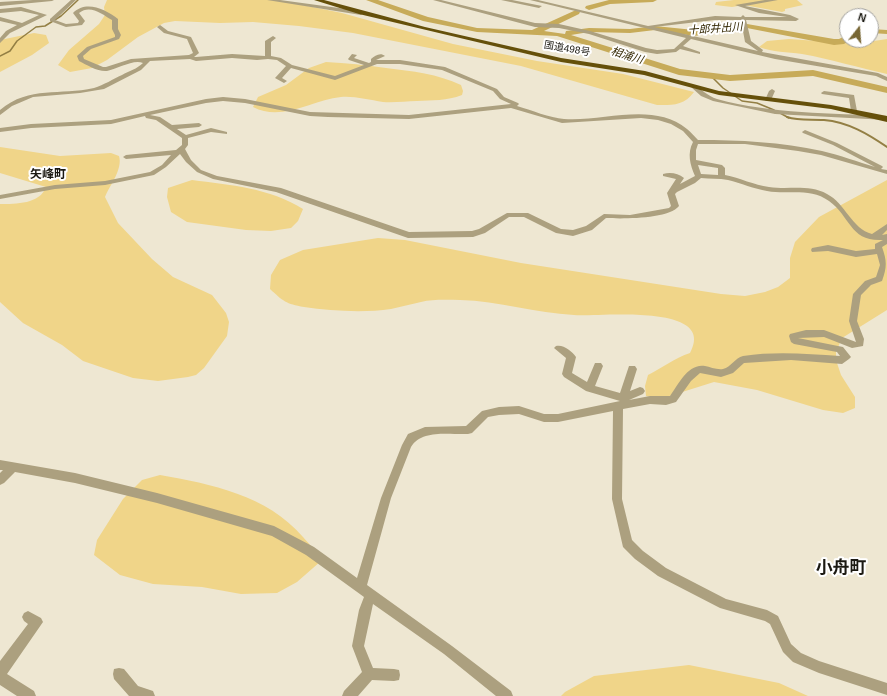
<!DOCTYPE html>
<html>
<head>
<meta charset="utf-8">
<style>
	body { margin:0 }
	#map { position:relative; width:887px; height:696px; overflow:hidden; background:#eee7d2; font-family:Helvetica,sans-serif }
	canvas { display:block }
	.north { position:absolute; left:839px; top:8px; width:40px; height:40px; box-sizing:border-box; background:#fff; border:1px solid #a4a3a0; border-radius:50%; rotate:17deg; font-size:11px; font-weight:700; line-height:16px; text-align:center; color:#1b1912 }
	.north::after { content:''; display:block; margin:auto; width:14px; height:18px; background:#776634; clip-path:polygon(50% 0,100% 100%,50% 72%,0 100%) }
</style>
</head>
<body>
<div id="map">
<canvas width="887" height="696"></canvas>
<div class="north">N</div>
</div>
<script>
const g = document.querySelector('canvas').getContext('2d');
g.lineJoin = 'round';
function fillPath(path, color) { g.fillStyle = color; g.fill(path, 'evenodd'); }
function stroke(path, color, width, dash) { g.strokeStyle = color; g.lineWidth = width; g.lineCap = dash ? 'butt' : 'round'; g.setLineDash(dash || []); g.stroke(path); }
function write(font, color, halo, rows, align = 'center') {
  g.font = font + ' Helvetica,"Noto Sans JP",sans-serif'; g.lineWidth = 4; g.setLineDash([]); g.textBaseline = 'middle'; g.strokeStyle = halo; g.fillStyle = color; for (const [text, x, y, turn = 0] of rows) {
    g.save(); g.translate(x, y); g.rotate((+turn || 0) * Math.PI / 180); g.textAlign = isNaN(turn) ? turn : align; if (halo) g.strokeText(text, 0, 0); g.fillText(text, 0, 0); g.restore();
  }
}
fillPath(new Path2D(`
	M107 0H278L342 13 453 44 537 61 623 74 694 92C684 106 672 105 657 105L521 66 353 33 299 26 253 22 220 23 175 21 164 23 138 37 107 60 92 68 70 72 58 65 69 50 99 24 105 15 104 7Z
	M734 0H797L803 5 785 9V11L782 12 744 5 732 7 715 5 716 2Z
	M34 33 46 35 49 43 32 55 0 72V40Z
	M789 39 846 43H861L887 39V74C859 68 831 59 802 54 787 52 773 52 759 47L767 41Z
	M326 62C346 63 366 65 386 68 412 71 438 74 461 85L463 91 462 95C447 101 432 100 417 101 406 101 394 103 383 102 369 100 355 96 341 97 312 100 282 122 253 107L258 97 286 85 309 68Z
	M0 147 60 156 111 153 119 156C123 169 110 185 105 197L118 223 152 259 173 277 212 295 226 313 229 322 227 336 204 368 196 375 188 377 158 381 133 378 83 361 62 345 23 323 0 302V204C16 204 40 204 46 187L0 173Z
	M192 180C230 185 270 188 303 209L298 221 291 228 271 231 246 230 187 222 171 212 167 197 168 188Z
	M887 180V310L842 338 836 352V360L841 375 855 397V408L843 413 823 410 757 390 714 382 660 399 646 396 645 386 648 375C662 368 675 358 690 353 718 302 597 317 574 315 536 313 499 301 460 300 448 300 433 299 421 302 411 304 401 307 391 309 364 313 331 311 304 307 286 304 283 301 270 289L271 275 280 260 303 250 378 238 405 240 521 263 721 294 745 296 765 292 778 287 790 278V258L795 242 819 217Z
	M160 475C211 484 267 495 303 537 310 545 317 552 321 561L297 582 277 593 241 594 202 587 153 584 120 575 94 555 97 540 123 499 142 480Z
	M689 665 779 683 808 696H561L565 692 594 676Z`), '#f0d589');
stroke(new Path2D(`
	M0 56 10 51 17 41 36 27 45 26 61 16 78 0
	M711 76 723 88 742 101 757 103 774 110
	M780 113 789 118`), '#937f44', 1.5);
stroke(new Path2D(`
	M787 117C799 121 811 119 824 120 848 122 868 134 887 147`), '#937f44', 2);
fillPath(new Path2D(`
	M366 0H378L428 17 477 28 532 30 576 10 580 12 579 14 544 31 565 34 566 31 589 28 630 29 655 26 694 30 747 24 834 39H839L847 35V40H850L844 44 834 45 747 28 694 36 655 30 630 33 589 32 571 35 680 69 730 75 813 70 887 87V93L813 76 730 81 679 75 557 36 477 32 423 21Z
	M609 0H657L653 2 610 4 589 10 585 8 586 6Z
	M871 29 887 30V34L871 33Z`), '#c7ab59');
fillPath(new Path2D(`
	M33 0H54L52 1 0 6V2Z
	M71 0H76L55 20 66 24 78 23 79 21 73 13C86 0 105 9 118 19V29L121 35 119 39 91 49 83 56 84 59 103 67H106L131 59 189 55 193 53 187 39 164 33 157 27 160 25 168 31 191 37 199 53 194 57H196L232 54 265 56V41L273 36 276 38 271 42V56L281 58 292 65 335 76 364 65 349 60 348 59 352 54 357 55 354 58 369 63 371 62V59C375 56 380 52 385 56L376 60H400L445 67 497 89 504 97 518 103 519 104 517 106C531 110 550 118 564 119 603 122 653 101 687 129 691 132 694 136 698 140 740 140 781 142 822 151 840 155 858 162 875 167L833 145 803 133 802 132 805 130 837 143 882 166 883 167 881 169 887 170V174L821 155 798 151 745 144H698L696 150V160L722 165 725 168V175C740 178 754 185 769 187 789 190 809 184 827 194 845 203 852 229 872 234L887 224V230L882 235 887 234V244L882 247C887 261 887 267 882 281L871 285 861 295 857 321 864 339 863 346 852 348 824 337 798 338 843 347 851 357 849 359 842 364 791 360 744 363 733 373 721 377 700 373 691 381 676 402 666 405 650 404 623 409 622 499 632 540 643 551 666 568 726 599 767 610 778 616 791 644 801 653 819 661 887 683V695L819 673 793 662 783 652 770 624 765 621 720 608 658 576 635 559 623 547 612 499 613 411 558 422H544L519 414 499 415 488 417 472 433 468 434C450 435 422 429 411 447L391 498 367 585 452 646 511 691 513 696H496L444 654 373 604 364 646 373 668 394 669 399 670 400 675 399 680 394 681 372 680 358 696H342L344 691 362 672 352 646 359 610 364 597 306 555 272 536 157 503 75 483 15 472 4 483 0 485V473L3 470H0V460L75 473 157 493 274 526 314 547 357 578 381 498 402 445 408 434 425 427 466 426 482 411 499 407 519 406 544 414H558L620 401 586 391 564 377 562 374 566 358 554 348 556 346C563 344 572 351 576 357L572 373 587 382 595 363H601L603 366 595 386 620 393 629 366H635L637 369 630 391 640 387 643 388 645 391 643 394 629 400 650 396H670C678 385 688 363 705 366 710 367 717 370 723 369 731 367 735 358 743 356 776 351 808 354 840 356L837 352 794 344 791 342 789 336 790 334 806 330H824L856 342 849 321 853 294 865 281 876 277 880 265 877 254 856 257 828 251 812 252 811 250 812 248 828 245 856 251 875 249V244L883 240C850 242 851 217 829 201 810 187 788 195 767 191 754 189 741 183 728 180 719 178 710 179 701 178L695 183 677 192 675 194 679 206C669 219 622 219 606 218L592 230 573 236 556 233 524 217H509L485 233 473 237 408 238 276 192 213 179 197 172 186 162 180 154 166 167 154 175 105 185 55 189 0 199V195L55 185 105 181 150 172 162 165 171 155 126 159 123 157 126 155 176 150 182 145V138L156 120 146 118 145 116 111 124 31 128 0 132V128L31 124 111 120 206 99 223 97 245 99 310 112 409 115 511 104 500 99 493 91 442 70 400 64H377L335 80 291 68 282 78 287 81 284 83 275 78 286 66 277 60 268 59 257 60 232 58 196 61 190 59 150 61 141 70 104 89 80 93 33 97 12 106 0 115V110C30 85 60 96 94 88 104 85 113 79 122 75 129 71 137 69 143 63 133 59 118 69 107 71 98 72 87 65 79 61L77 56 87 47 115 37V35L112 29V20C102 14 90 4 79 13L85 21 82 25 66 27 50 21V19ZM223 101 245 103 310 116 328 117 409 119 511 108 562 123 641 118 658 120 671 124 683 131 693 142C687 153 690 165 695 176L680 184 684 178C678 173 670 172 663 174V176L676 179 667 193 671 206 669 208 630 215 604 214 586 226 573 230 561 229 528 213H507L479 229 472 231 409 232 281 188 217 176 201 170 191 160 185 149 188 145V138L211 132 227 134V132L211 128 186 135 177 129 199 127 202 125 199 123 172 125 160 117 150 115 206 103ZM698 165 718 168V175L701 174Z
	M267 0H280L361 11 364 13 361 15Z
	M433 0H441L535 23 559 24 590 31 646 48 657 50 674 49 686 38 530 0H538L648 26 715 16 741 17 743 15 745 17H787L759 13 735 5 765 0H778L745 6 790 15 799 19 796 21 746 20 751 41 763 50 762 52 878 73 887 77V81L876 76 775 59 691 39 683 46 700 52V54L680 49 676 52 657 54 645 52 589 34 559 28 535 27ZM715 20H741L745 42 758 51 654 27Z
	M501 0H512L542 6 539 8Z
	M21 7 47 15 10 33 0 43V38L6 31 17 25 0 21V17L22 23 39 15 21 11 0 13V9Z
	M694 85C702 89 707 96 717 99 772 114 831 113 887 116V120L775 114 713 101 701 96 691 87Z
	M772 89 775 91 771 100 766 101 765 100 769 91Z
	M824 91 854 95 857 111 854 113 851 111 849 98 822 94 821 93Z
	M28 611 41 618 43 622 7 674 34 691 36 696H17L0 685V661L28 624 24 621 22 617 24 613Z
	M119 668 124 669 138 686 153 691 155 696H129L114 679 113 674 114 669Z`), '#aca07f');
fillPath(new Path2D(`
	M314 0H324L425 27 561 58 645 71 719 91 831 105 887 116V122L831 109 719 95 644 75 561 62 359 14Z`), '#65500a');
write('10px', '#1b1912', '#fff', [
	["国道498号",567,49,10]
]);
write('italic 11px', '#352904', '#fff', [
	["十郎井出川",715,29,-4],
	["相浦川",627,56,17]
]);
write('bold 12px', '#1b1912', '#fff', [
	["矢峰町",48,175]
]);
write('bold 17px', '#1b1912', '#fff', [
	["小舟町",841,568]
]);
</script>
</body>
</html>
